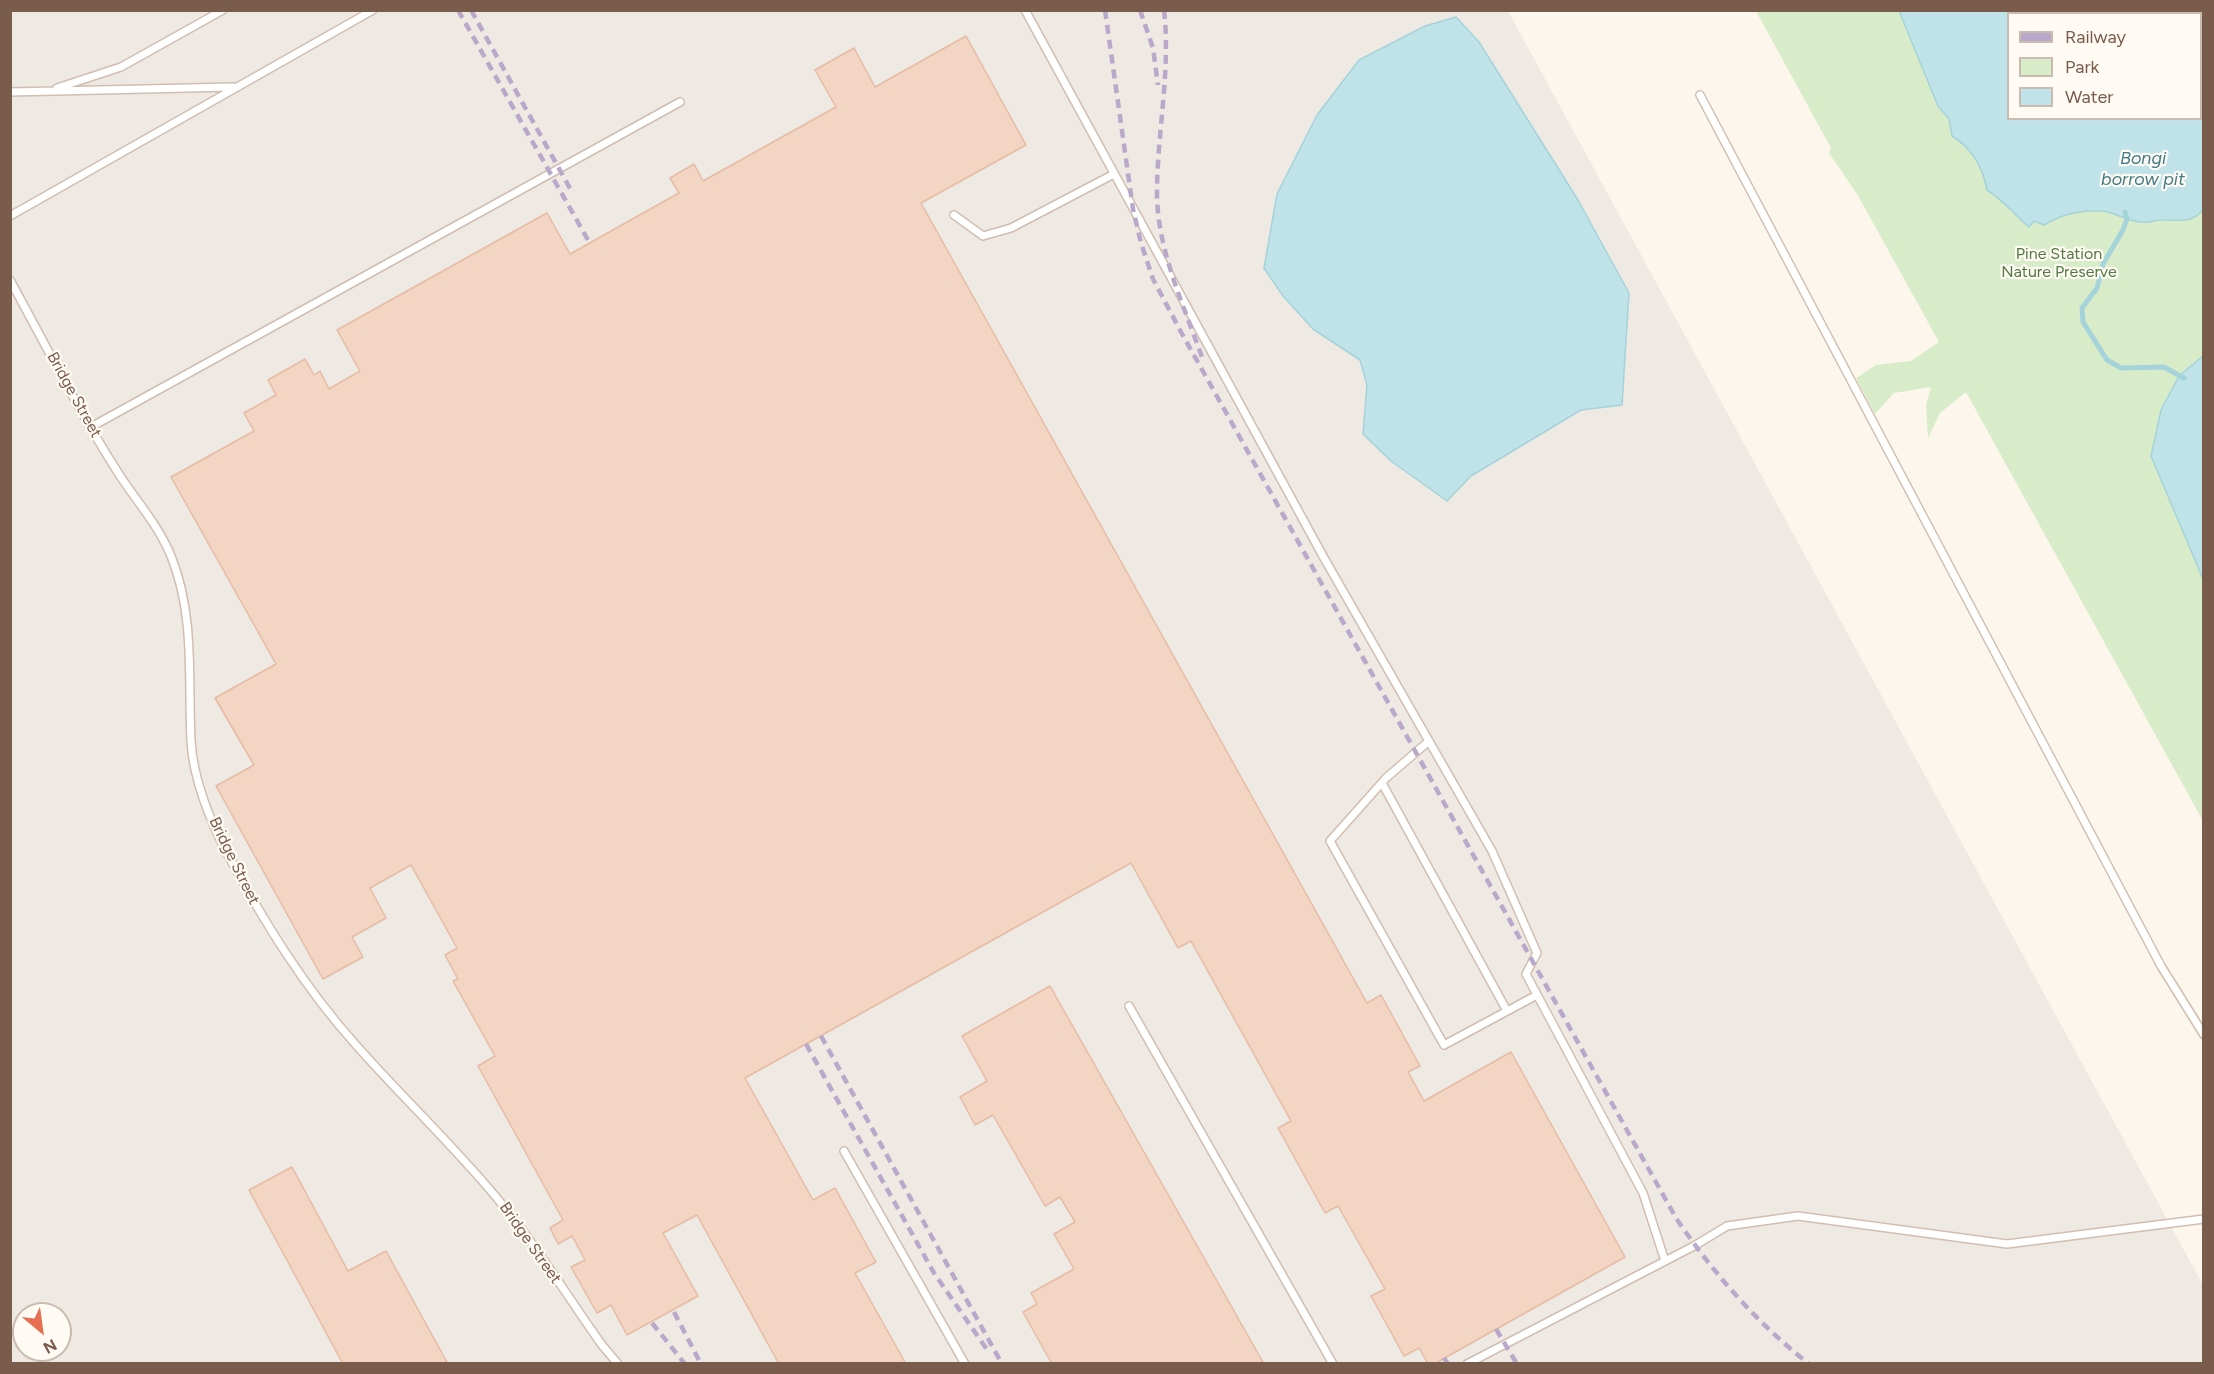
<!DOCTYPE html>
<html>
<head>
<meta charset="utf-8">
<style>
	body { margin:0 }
	#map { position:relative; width:2214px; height:1374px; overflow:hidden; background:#fdf6ec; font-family:Figtree,sans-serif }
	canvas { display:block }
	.frame { position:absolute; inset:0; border:12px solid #7a5c4d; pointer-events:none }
	.legend { position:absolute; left:2007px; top:12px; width:195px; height:108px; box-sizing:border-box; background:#fffaf3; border:2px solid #cabbb1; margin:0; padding:8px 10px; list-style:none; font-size:18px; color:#7a5c4d }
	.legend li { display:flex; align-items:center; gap:12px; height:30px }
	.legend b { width:30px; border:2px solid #cabbb1 }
	.north { position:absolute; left:12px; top:1302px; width:60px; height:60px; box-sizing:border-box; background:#fffaf3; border:2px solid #cabbb1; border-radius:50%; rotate:151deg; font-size:16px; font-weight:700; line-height:24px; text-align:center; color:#7a5c4d }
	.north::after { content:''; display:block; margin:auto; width:21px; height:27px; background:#e76f51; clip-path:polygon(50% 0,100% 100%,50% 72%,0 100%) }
</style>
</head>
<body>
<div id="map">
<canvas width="2214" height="1374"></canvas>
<div class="frame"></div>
<ul class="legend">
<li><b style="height:8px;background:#b9a8c9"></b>Railway</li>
<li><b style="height:16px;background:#d8ecc9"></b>Park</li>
<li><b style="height:16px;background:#bfe3e8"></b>Water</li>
</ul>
<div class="north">N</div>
</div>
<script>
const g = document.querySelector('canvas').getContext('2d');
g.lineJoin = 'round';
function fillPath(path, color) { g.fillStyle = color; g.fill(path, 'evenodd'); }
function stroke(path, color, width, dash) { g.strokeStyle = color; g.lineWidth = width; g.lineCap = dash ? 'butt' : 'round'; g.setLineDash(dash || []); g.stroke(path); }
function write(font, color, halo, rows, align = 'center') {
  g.font = font + ' Figtree,sans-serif'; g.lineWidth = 4.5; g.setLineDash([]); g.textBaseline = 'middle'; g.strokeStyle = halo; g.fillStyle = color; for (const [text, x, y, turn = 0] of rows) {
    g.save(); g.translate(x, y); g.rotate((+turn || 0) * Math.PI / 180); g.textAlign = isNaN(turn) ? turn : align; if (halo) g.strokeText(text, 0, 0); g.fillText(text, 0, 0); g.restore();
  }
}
fillPath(new Path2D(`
	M10 11H1508L2203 1285V1363H11ZM24 1314H60V1350H24Z`), '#efe9e4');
fillPath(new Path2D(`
	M1756 11H2203V821L1966 392 1940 413 1928 438 1926 405 1931 387 1894 393 1875 414 1856 378 1876 365 1911 361 1939 342 1857 194 1829 153 1831 148ZM2008 14H2200V118H2008Z`), '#d8ecc9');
const water = new Path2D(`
	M1899 11H2203V210C2191 223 2182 220 2165 220 2158 219 2150 223 2142 222 2128 222 2115 212 2102 211 2080 210 2062 214 2044 225L2034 221 2029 227C2013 214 2005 201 1987 190 1983 168 1972 148 1952 136L1949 119 1938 106ZM2008 14H2200V118H2008Z
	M1456 17 1479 42 1578 200 1629 293 1622 405 1581 410 1471 476 1447 501 1391 461 1363 434 1367 385 1360 360 1313 329 1283 296 1264 268 1277 194 1317 115 1359 60 1425 26Z
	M2203 356V579L2151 456 2161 410 2179 376Z`);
fillPath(water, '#bfe3e8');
stroke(water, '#a5d3da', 1.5);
stroke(new Path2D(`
	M2125 212 2127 219 2123 230 2103 264 2097 288 2082 308 2083 322 2107 360 2121 368 2164 367 2184 378`), '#a5d3da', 5);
const building = new Path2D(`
	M966 36 1026 145 921 203 1367 1003 1381 995 1420 1066 1408 1072 1424 1101 1511 1052 1625 1257 1434 1364H1428L1419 1348 1404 1356 1371 1296 1385 1289 1338 1206 1325 1213 1278 1128 1291 1121 1191 941 1178 948 1131 863 745 1078 813 1200 835 1188 876 1262 855 1273 906 1364H779L697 1215 663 1233 698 1296 627 1335 611 1305 597 1313 571 1267 585 1260 572 1236 558 1244 550 1228 563 1220 478 1066 495 1056 453 981 458 979 445 955 457 948 411 865 370 888 386 918 352 937 363 957 323 979 216 786 254 765 215 698 276 664 171 477 254 431 244 413 276 395 268 380 305 359 314 375 320 371 329 389 360 371 337 330 547 213 570 254 679 193 670 178 694 164 703 181 836 107 815 70 854 48 875 87Z
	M1050 986 1264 1364H1052L1023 1312 1037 1304 1031 1293 1074 1269 1054 1234 1075 1222 1060 1197 1045 1206 993 1115 975 1125 960 1097 987 1081 962 1036Z
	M292 1167 348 1271 386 1251 448 1364H343L249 1190Z`);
fillPath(building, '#f3d5c3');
stroke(building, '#e6bba3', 1.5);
const lane = new Path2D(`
	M1025 10 1324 558 1492 851 1537 953 1526 974 1643 1193 1665 1261
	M57 88 121 67 223 10
	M10 92 233 87
	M1700 95 2161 966 2204 1035
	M954 215 983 236 1011 228 1114 174
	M10 216 373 10
	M10 280C45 344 78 410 117 471 135 500 158 524 171 556 195 615 188 678 191 741 193 778 210 821 227 853 264 922 304 987 356 1045 402 1097 452 1144 496 1197 535 1243 567 1296 602 1345L618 1364
	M91 427 680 102
	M1429 741 1386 778 1330 841 1444 1045 1537 995
	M1382 783 1507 1011
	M1129 1006 1333 1364
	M844 1151 965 1364
	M1467 1364 1694 1246 1727 1226 1798 1216 2007 1244 2204 1219`);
stroke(lane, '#d1beb0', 10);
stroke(lane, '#fff', 7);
stroke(new Path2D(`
	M458 10 588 240
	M471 10 572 192
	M1105 10 1133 209 1141 243 1153 279 1181 332 1676 1218C1713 1273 1757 1323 1809 1364
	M1140 10 1153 48 1158 85
	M1164 10C1171 71 1157 133 1157 193 1157 250 1185 308 1203 360
	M821 1036 1002 1364
	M806 1044 934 1273 988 1351
	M674 1312 701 1364
	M652 1323 685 1364
	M1496 1329 1517 1364
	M1444 1358 1448 1364`), '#b9a8c9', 4.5, [9, 6]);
write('16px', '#537a41', '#fffaf3', [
	["Pine Station",2059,254],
	["Nature Preserve",2059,272]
]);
write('16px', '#7a5c4d', '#fffaf3', [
	["Bridge Street",74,395,61],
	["Bridge Street",234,861,64],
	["Bridge Street",530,1243,55]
]);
write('italic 18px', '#437c86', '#fffaf3', [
	["Bongi",2143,159],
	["borrow pit",2143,180]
]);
</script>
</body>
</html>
